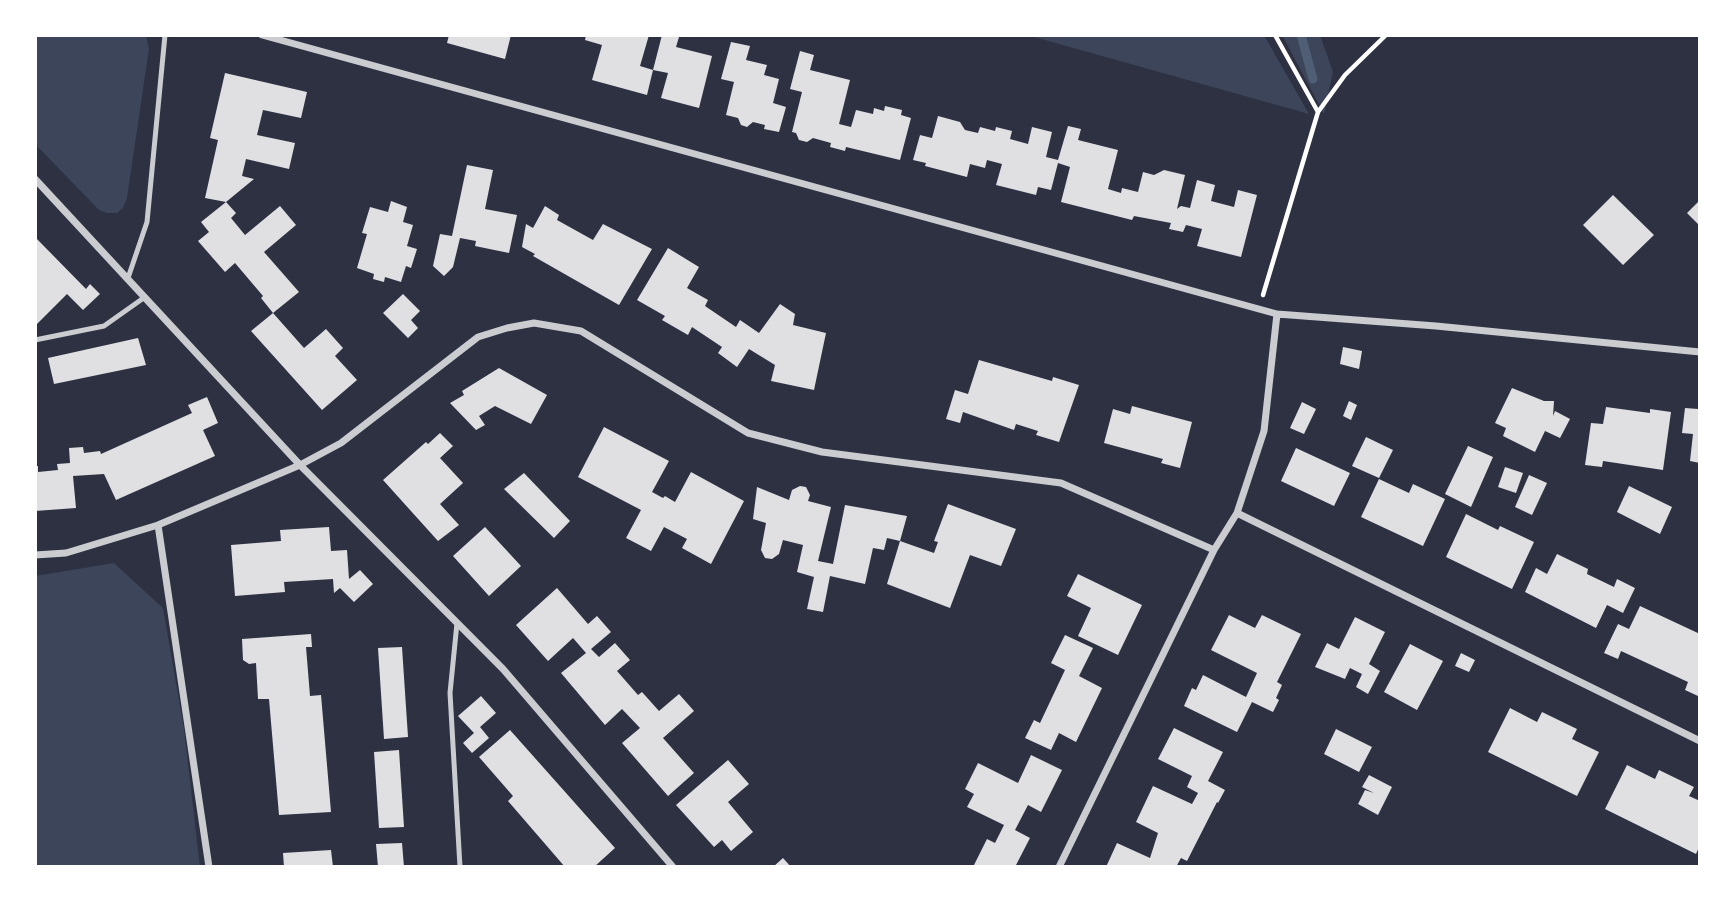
<!DOCTYPE html>
<html>
<head>
<meta charset="utf-8">
<style>
	body { margin:0 }
	#map { position:relative; width:1735px; height:902px; overflow:hidden; background:#2d3142; font-family:"Roboto Condensed",sans-serif }
	canvas { display:block }
	.frame { position:absolute; inset:0; border:37px solid #fff; pointer-events:none }
</style>
</head>
<body>
<div id="map">
<canvas width="1735" height="902"></canvas>
<div class="frame"></div>
</div>
<script>
const g = document.querySelector('canvas').getContext('2d');
g.lineJoin = 'round';
function fillPath(path, color) { g.fillStyle = color; g.fill(path, 'evenodd'); }
function stroke(path, color, width, dash) { g.strokeStyle = color; g.lineWidth = width; g.lineCap = dash ? 'butt' : 'round'; g.setLineDash(dash || []); g.stroke(path); }
fillPath(new Path2D(`
	M35 35H146L149 49 127 198 123 208 117 213H107L99 210 35 144Z
	M1027 35H1264L1309 114Z
	M1282 35H1320L1333 72 1324 114Z
	M114 563 163 608 184 729 200 867H35V576Z`), '#3c4559');
stroke(new Path2D(`
	M1301 35 1313 79`), '#4f5d75', 9);
fillPath(new Path2D(`
	M449 35H511L505 59 447 43Z
	M586 35H649L640 66 653 70 647 95 592 80 602 45 585 40Z
	M662 35 679 37 676 47 712 56 699 108 661 98 668 73 653 70Z
	M731 42 750 46 746 60 767 65 764 75 779 79 773 103 786 107 779 132 764 129 765 125 753 122 747 127 741 125 738 118 726 115 734 82 721 79Z
	M800 51 814 55 810 70 850 80 839 124 851 127 856 110 873 114 874 108 884 111 885 106 902 110 901 115 911 118 900 160 846 147 845 151 830 147 831 143 813 138 807 142 799 140 796 133 792 132 802 92 790 89Z
	M225 73 307 92 301 118 263 110 257 135 295 143 289 169 246 159 242 176 254 179 226 202 205 198 218 140 210 138Z
	M938 116 960 122 965 130 978 133 980 127 995 131 996 127 1012 131 1010 139 1028 144 1032 127 1052 132 1046 157 1058 160 1068 126 1081 129 1078 140 1118 150 1108 189 1121 193 1122 188 1138 192 1143 172 1154 175 1164 170 1185 175 1177 209 1181 206 1190 208 1197 180 1215 185 1211 201 1234 207 1238 190 1257 195 1241 257 1197 246 1202 229 1186 225 1183 232 1169 229 1171 223 1134 216 1132 220 1061 202 1070 167 1058 163 1051 190 1038 187 1036 195 996 185 1002 164 987 160 985 168 970 164 967 177 925 166 926 163 913 160 920 135 932 138Z
	M467 165 493 170 485 209 517 215 509 253 475 246 476 241 460 238 453 267 444 276 433 266 440 234 452 236Z
	M1613 195 1654 235 1623 265 1583 225Z
	M1700 200V226L1687 213Z
	M391 201 407 207 403 222 413 225 407 246 417 249 411 268 406 266 401 282 385 277 384 282 373 279 374 274 357 268 367 234 362 233 370 207 388 212Z
	M226 202 236 213 231 218 245 235 280 206 296 225 264 252 299 292 273 313 261 298 263 296 235 263 225 272 198 241 209 232 201 222Z
	M545 206 559 215 557 220 593 240 603 224 652 249 619 305 533 256 535 254 522 247 526 224 533 228Z
	M35 237 86 289 90 284 100 294 83 310 67 294 35 326Z
	M668 248 699 267 687 288 708 300 705 306 736 327 740 320 759 333 780 304 795 314 793 325 826 333 814 390 771 381 775 365 749 349 737 367 718 353 722 347 692 327 688 335 662 320 665 316 637 300Z
	M403 294 420 311 411 320 418 328 408 338 383 313Z
	M273 313 304 348 326 329 343 348 335 356 357 380 322 410 251 331Z
	M138 338 146 365 54 384 48 358Z
	M1343 347 1362 351 1359 369 1340 364Z
	M979 360 1052 381 1053 377 1079 385 1059 442 1036 435 1038 431 1016 424 1014 430 963 412 960 423 946 419 955 390 968 394Z
	M499 368 547 395 531 424 495 406 479 416 485 425 476 430 450 403 464 395 462 391Z
	M1512 388 1544 401H1554L1553 416 1555 411 1570 419 1560 438 1545 431 1535 452 1503 436 1506 428 1495 423Z
	M207 397 218 423 203 430 215 456 116 500 104 474 73 476 76 508 35 511V466H38V472L58 470 57 464 70 463 69 448 83 447 84 453 100 451 101 454 192 413 188 405Z
	M1349 401 1357 405 1351 420 1343 416Z
	M1302 402 1316 409 1304 434 1290 428Z
	M1132 406 1192 422 1180 468 1161 463 1163 459 1104 443 1113 409 1130 414Z
	M1606 407 1650 413V409L1671 412 1663 470 1603 461 1602 467 1585 465 1591 423 1603 424Z
	M1685 408 1698 409V415H1700V463L1690 461 1693 434 1682 433Z
	M604 427 669 461 652 492 663 498 665 496 675 502 691 472 744 501 711 564 682 548 687 539 664 527 651 551 626 538 641 510 578 477Z
	M440 433 453 446 440 458 463 483 440 504 459 525 438 541 383 480 426 442 428 444Z
	M1366 437 1393 450 1379 478 1352 466Z
	M1468 446 1493 457 1471 507 1445 494Z
	M1296 448 1350 473 1334 506 1281 481Z
	M1505 467 1523 473 1516 493 1498 487Z
	M524 473 570 521 554 538 504 489Z
	M1529 475 1547 483 1532 515 1515 507Z
	M1379 479 1409 493 1413 484 1445 499 1423 546 1361 517Z
	M800 486 806 487 810 495 808 501 831 507 818 561 833 564 845 505 907 516 900 541 934 553 938 542 934 541 948 504 1016 529 1001 566 970 555 950 608 887 584 900 541 887 538 884 550 873 548 865 584 830 576 823 612 807 609 814 577 797 572 803 545 783 540 779 554 772 559 765 558 761 550 766 523 753 519 757 487 789 500 792 490Z
	M1629 486 1672 507 1660 534 1617 512Z
	M1466 514 1498 530 1500 526 1534 542 1512 589 1446 557Z
	M329 527 331 551 347 550 349 579 360 570 373 584 354 602 340 588 334 593 333 579 284 582 285 592 235 596 231 545 281 541 280 530Z
	M485 527 521 566 489 596 453 556Z
	M1557 554 1588 569 1587 574 1614 587 1617 579 1635 588 1623 613 1607 605 1596 628 1525 592 1536 568 1547 574Z
	M1078 574 1142 605 1118 655 1078 636 1091 608 1067 596Z
	M557 588 588 624 597 616 611 632 591 649 599 657 615 643 630 660 617 671 638 695 642 692 659 711 679 694 694 711 663 738 694 773 668 796 622 743 640 728 622 709 605 725 561 673 586 653 573 638 548 661 516 625Z
	M1640 606 1700 634V691L1698 696 1685 690 1688 682 1621 651 1618 659 1604 653 1618 624 1629 629Z
	M1229 615 1255 628 1262 615 1301 634 1277 682 1282 685 1276 698 1279 700 1273 712 1252 702 1237 732 1184 706 1192 688 1196 690 1203 675 1246 697 1257 673 1211 650Z
	M1355 617 1385 632 1369 664 1380 671 1368 694 1356 687 1362 674 1350 668 1345 679 1315 667 1327 643 1339 649Z
	M311 634 312 647H306L310 696 321 695 331 812 279 815 269 699H258L256 663 249 664 243 660 242 639Z
	M1065 635 1093 648 1079 676 1102 688 1076 742 1059 733 1051 750 1025 738 1034 720 1040 723 1065 670 1051 663Z
	M1410 644 1443 661 1417 710 1384 692Z
	M402 647 408 737 384 739 378 648Z
	M1461 653 1475 660 1469 672 1455 666Z
	M481 696 496 713 480 727 489 738 472 753 463 743 474 733 458 716Z
	M1510 708 1537 722 1542 712 1577 729 1572 739 1599 752 1577 796 1488 752Z
	M1174 728 1223 752 1208 781 1225 790 1218 803 1217 802 1187 861 1181 858 1176 867H1106L1117 843 1150 858 1158 833 1136 822 1153 786 1192 804 1198 793 1187 787 1192 776 1158 759Z
	M1336 729 1372 747 1359 772 1324 754Z
	M510 730 615 848 594 867H565L508 801 513 796 479 757Z
	M399 750 404 827 379 828 374 752Z
	M1031 755 1062 770 1041 812 1028 805 1015 830 1030 838 1015 867H973L987 839 995 843 1004 825 967 807 974 794 965 789 978 763 1018 783Z
	M728 760 749 784 728 802 753 832 731 851 722 840 714 847 676 805Z
	M1627 765 1655 779 1659 770 1694 787 1689 796 1700 801V845L1696 854 1605 809Z
	M1369 775 1392 787 1378 815 1358 804 1365 790 1374 793 1362 787Z
	M402 843 404 867H378L376 844Z
	M331 850 333 867H284L283 853Z
	M783 858 791 867H773Z`), '#e0e0e3');
stroke(new Path2D(`
	M1318 112 1345 75 1386 35
	M1263 295 1318 112 1275 35`), '#fff', 4.5);
stroke(new Path2D(`
	M128 278 147 222 165 35
	M35 340 104 326 145 297
	M457 623 450 693 460 867`), '#caccd0', 5);
stroke(new Path2D(`
	M262 35 1277 314 1436 326 1700 352
	M35 179 300 465 503 669 673 867
	M1237 513 1700 741
	M158 525 209 867
	M35 555 66 553 158 525 300 465 341 443 478 337 507 328 534 323 581 331 748 433 822 452 1061 483 1214 550
	M1059 867 1214 550 1237 513 1264 431 1277 314`), '#caccd0', 7);
</script>
</body>
</html>
